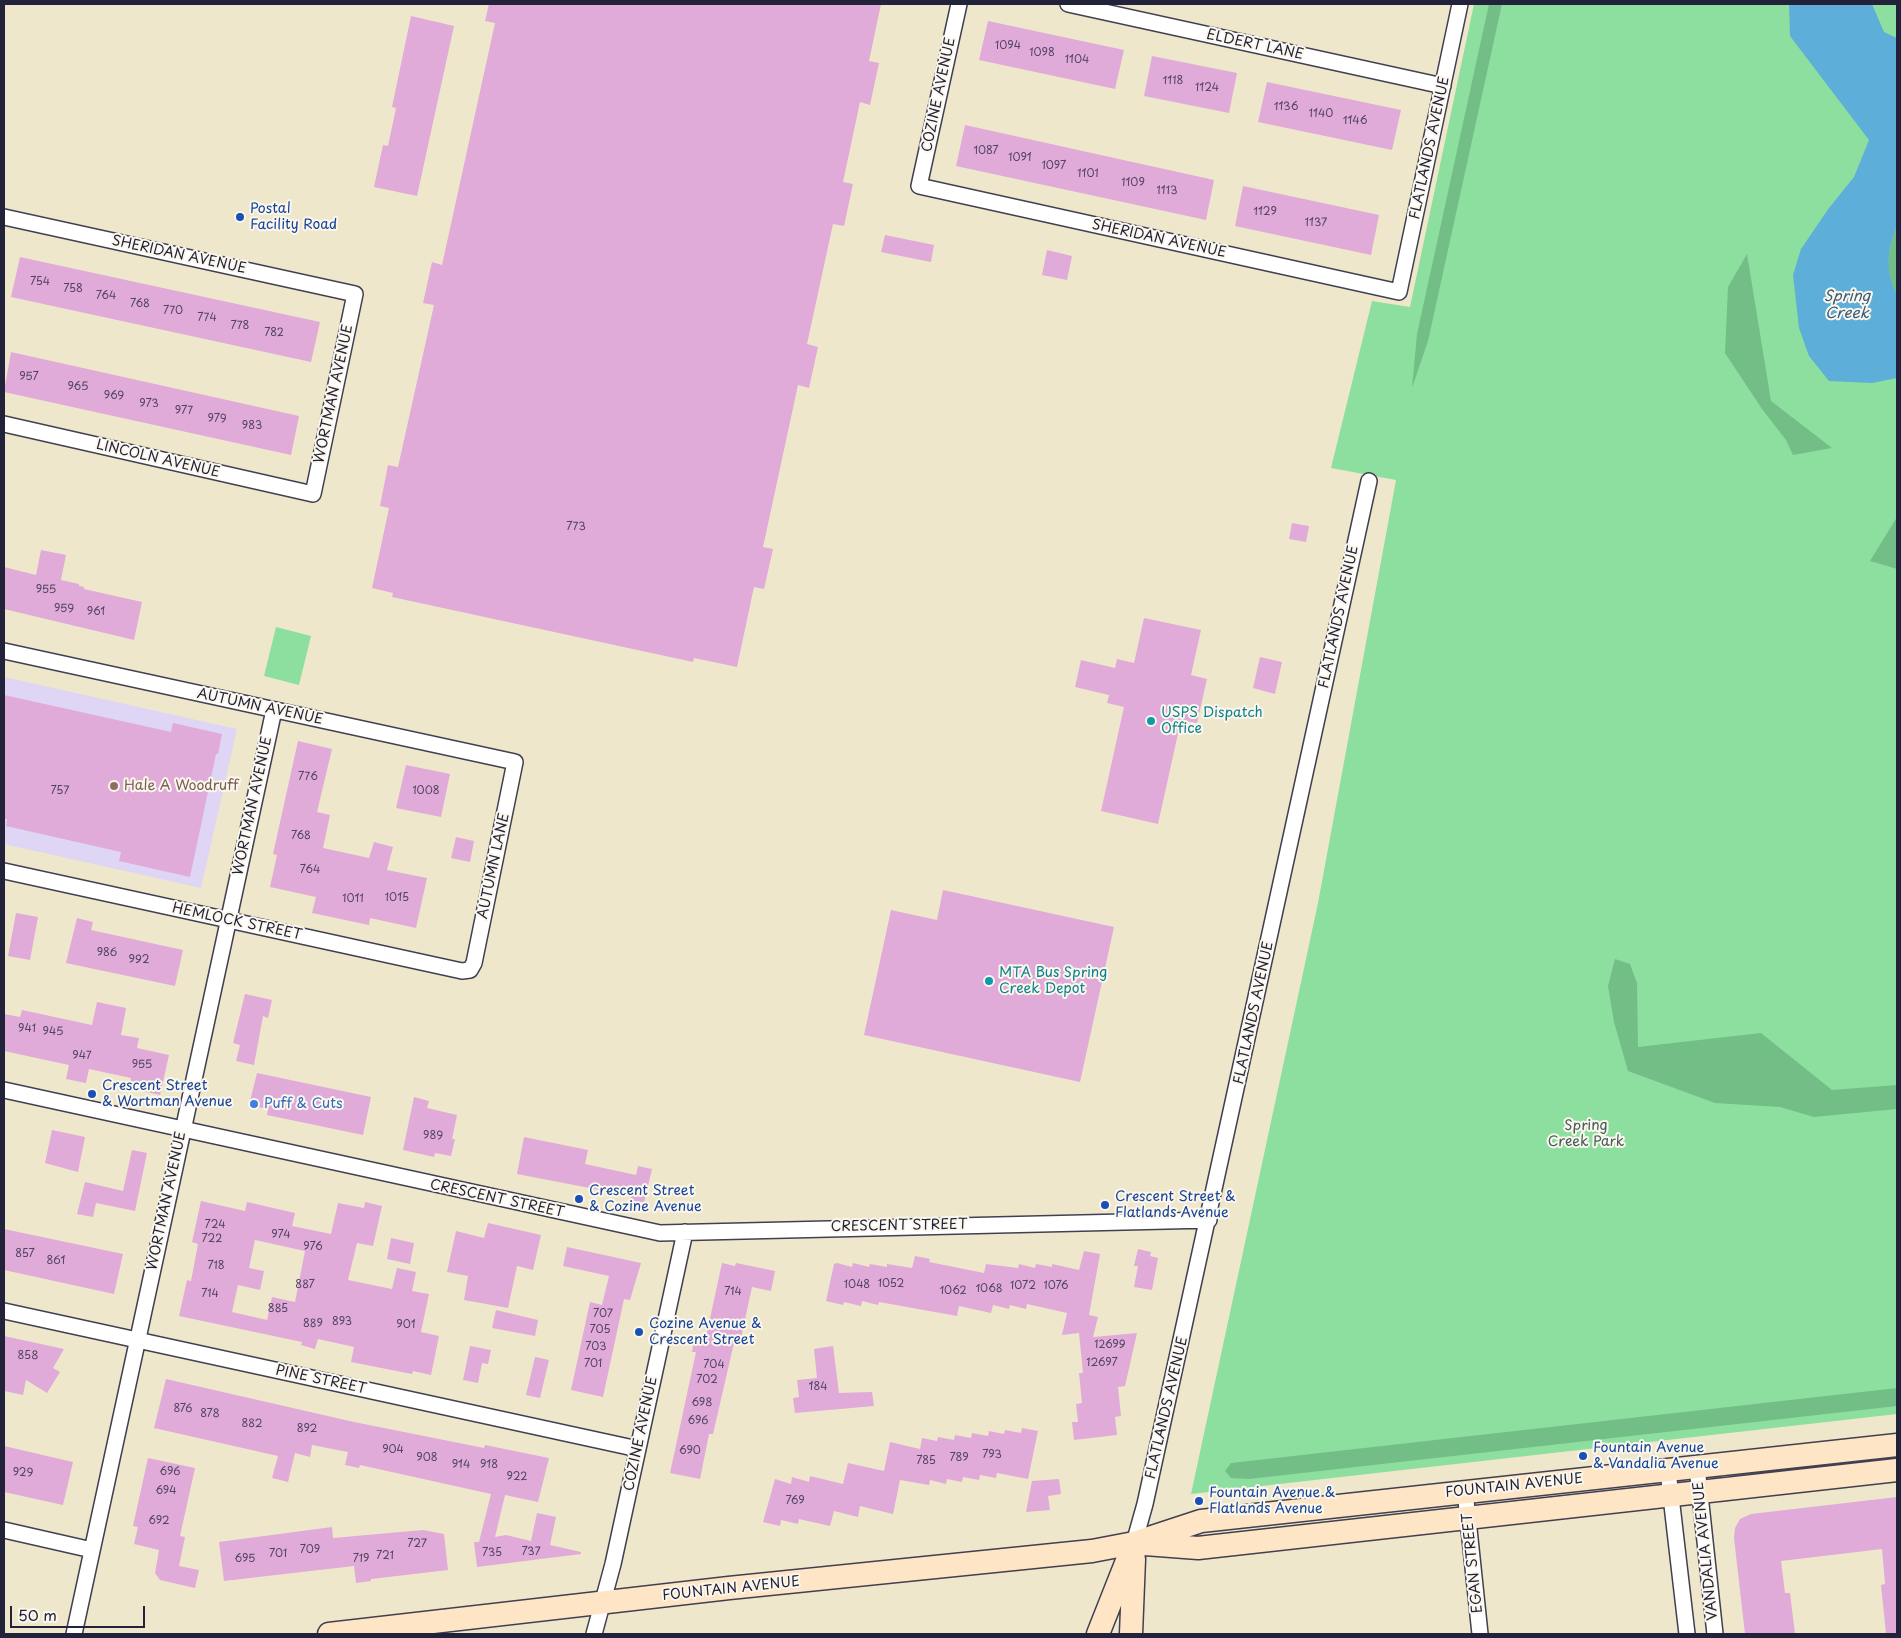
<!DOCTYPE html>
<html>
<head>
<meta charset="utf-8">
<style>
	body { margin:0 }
	#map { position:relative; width:1901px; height:1638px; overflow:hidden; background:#efe7cb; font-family:"Playpen Sans",sans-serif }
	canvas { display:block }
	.frame { position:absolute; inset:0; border:5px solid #22223b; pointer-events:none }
	.scale { position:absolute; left:10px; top:1606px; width:135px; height:22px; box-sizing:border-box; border:2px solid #22223b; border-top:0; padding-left:6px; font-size:15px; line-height:18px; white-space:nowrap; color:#22223b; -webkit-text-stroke:4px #fbf7ec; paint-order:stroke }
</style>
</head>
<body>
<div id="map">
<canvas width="1901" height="1638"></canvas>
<div class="frame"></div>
<div class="scale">50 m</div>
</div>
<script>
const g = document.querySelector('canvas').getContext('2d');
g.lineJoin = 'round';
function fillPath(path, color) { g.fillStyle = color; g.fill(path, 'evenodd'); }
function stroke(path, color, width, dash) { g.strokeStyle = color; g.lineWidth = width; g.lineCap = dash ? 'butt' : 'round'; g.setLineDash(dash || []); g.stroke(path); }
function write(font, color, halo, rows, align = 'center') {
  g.font = font + ' "Playpen Sans",sans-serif'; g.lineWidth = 4; g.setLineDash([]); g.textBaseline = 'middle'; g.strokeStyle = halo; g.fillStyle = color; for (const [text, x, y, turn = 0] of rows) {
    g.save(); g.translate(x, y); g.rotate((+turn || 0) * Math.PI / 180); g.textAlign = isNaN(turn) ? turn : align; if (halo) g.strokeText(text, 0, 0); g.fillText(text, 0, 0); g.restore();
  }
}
fillPath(new Path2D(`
	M4 677 237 729 201 888 4 844Z`), '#dfd5f5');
fillPath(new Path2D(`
	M1474 4H1897V1414L1191 1494 1318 903 1396 480 1331 468 1372 301 1410 307Z
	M276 627 311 636 299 685 264 676Z`), '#8ddf9f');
fillPath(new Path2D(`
	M1489 4H1502L1428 341 1412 388 1417 334Z
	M1897 225V292L1895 291C1885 265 1888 251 1897 225Z
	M1747 254 1771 401 1832 448 1793 455 1786 440 1762 409 1725 353 1728 287Z
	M1897 517V569L1870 561Z
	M1615 959 1630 964 1637 983 1638 1047 1761 1033 1832 1090 1897 1085V1109L1814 1117 1780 1107 1715 1103 1628 1071 1614 1022 1608 986Z
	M1897 1388V1406L1249 1479 1231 1478 1225 1471 1231 1463Z`), '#72be86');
fillPath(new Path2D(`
	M1789 4H1872L1884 32 1897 38V225C1888 251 1885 265 1895 291L1897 292V378L1872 383 1829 381 1809 356 1799 328 1793 275 1801 249 1829 208 1854 177 1869 140 1790 36Z`), '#5daed8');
fillPath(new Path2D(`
	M489 4H881L869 61 879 63 870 105 860 102 843 182 853 184 844 226 833 224 807 344 818 347 809 388 798 385 763 547 773 549 764 589 754 587 737 667 694 658 693 662 392 597 393 593 372 588 389 508 380 506 388 465 398 467 434 305 423 303 432 262 442 265 495 23 485 21Z
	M411 16 454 26 417 196 374 187 383 145 388 146 396 108 392 107Z
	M988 21 1124 50 1115 89 979 60Z
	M1152 56 1237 73 1229 113 1144 96Z
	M1267 82 1401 110 1392 150 1258 122Z
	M965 125 1214 180 1206 220 956 166Z
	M1243 186 1379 215 1371 255 1235 226Z
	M885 235 934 245 931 262 881 252Z
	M1047 250 1072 256 1067 280 1042 275Z
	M20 257 320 322 311 362 11 297Z
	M11 352 299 416 291 455 4 392Z
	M1292 523 1309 526 1306 542 1289 539Z
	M41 550 66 555 61 580 79 584V586L84 587V589L142 602 134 640 4 609V567L36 575Z
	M1144 618 1201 630 1191 675 1207 679 1197 723 1181 720 1158 824 1101 811 1124 707 1107 703 1109 695 1075 687 1081 660 1115 668 1117 659 1134 663Z
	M1260 657 1282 662 1275 694 1253 688Z
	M4 695 171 732 173 723 222 734 218 754H216L190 877 119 861 121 852 6 826 7 819H4Z
	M298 741 332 749 317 812 330 815 323 848 369 858 374 842 393 847 387 870 427 878 416 928 370 918 369 925 312 913 316 897 270 887 277 855 273 854Z
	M406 765 450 774 441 817 396 808Z
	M456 837 474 841 470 862 451 858Z
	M943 890 1114 927 1080 1082 864 1035 891 910 937 920Z
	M16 913 38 917 30 960 8 956Z
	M77 918 93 922 91 930 183 950 175 986 66 963Z
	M245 994 272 1000 268 1018 263 1016 254 1065 236 1061 240 1045 233 1043Z
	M97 1002 126 1008 121 1035 139 1038 137 1048 169 1055 160 1095 129 1088 131 1078 89 1069 86 1083 66 1079 69 1065 4 1051V1014L20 1017 22 1010 92 1025Z
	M257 1073 371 1097 363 1135 267 1115 268 1109 249 1105Z
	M414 1097 429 1101 427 1108 457 1115 452 1139H455L451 1156 435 1153 434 1157 403 1150Z
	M52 1130 85 1137 78 1172 45 1163Z
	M524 1137 588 1150 585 1164 636 1175 638 1166 652 1169 644 1203 630 1200 631 1196 517 1174Z
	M132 1150 147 1153 135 1211 96 1203 93 1217 77 1214 85 1182 123 1191Z
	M201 1201 245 1211 247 1202 295 1213 292 1226 331 1234 338 1203 364 1208 365 1202 382 1206 373 1246 357 1243 348 1280 392 1289 397 1268 416 1272 412 1291 429 1294 421 1332 439 1336 431 1375 413 1371 412 1374 351 1362 354 1347 318 1339 315 1349 301 1345 302 1342 179 1316 187 1280 191 1281 198 1244 192 1242ZM255 1240 305 1251 295 1302 272 1297 267 1320 232 1312 238 1285 260 1290 264 1271 249 1268Z
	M488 1223 541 1235 533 1270 517 1266 508 1308 464 1300 468 1276 447 1272 456 1231 484 1238Z
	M4 1229 123 1254 114 1294 4 1270Z
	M391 1238 414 1243 410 1264 387 1259Z
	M567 1247 641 1263 630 1300 624 1299 603 1397 571 1390 590 1302 602 1305 609 1276 563 1266Z
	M1138 1249 1151 1252 1150 1256 1158 1258 1152 1290 1134 1287 1138 1266H1134Z
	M1084 1251 1100 1254 1089 1315 1098 1317 1093 1337 1137 1333 1125 1386 1118 1387 1121 1416 1115 1417 1117 1435 1074 1440 1072 1422H1078L1076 1404 1082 1403 1079 1373H1083L1079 1333 1062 1335 1067 1313 1027 1304 1026 1309 1010 1305 1009 1309 993 1305 991 1313 959 1306 957 1316 879 1302 878 1305 862 1301 861 1306 844 1302 843 1305 826 1301 834 1264 837 1263 852 1267 853 1263 869 1267 870 1264 887 1267V1264L912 1268 915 1256 930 1259 929 1262 984 1273 986 1264 1018 1268 1019 1264 1035 1268 1036 1264 1052 1267V1264L1079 1270Z
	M722 1263 735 1266 736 1263 775 1271 771 1291 752 1287 741 1338 738 1337 737 1344 734 1343 713 1434H709L700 1479 670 1473 696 1352H692L695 1335 706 1337Z
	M496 1310 538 1320 535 1336 492 1328Z
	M4 1336 64 1349 53 1368 60 1372 47 1393 26 1380 23 1395 4 1391Z
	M470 1346 491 1350 488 1364 482 1363 478 1383 463 1380Z
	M833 1346 839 1393 872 1392 874 1406 795 1413 793 1398 799 1397 797 1380 817 1378 814 1349Z
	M535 1357 549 1360 540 1398 526 1395Z
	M166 1379 354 1422 484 1448 485 1445 549 1458 538 1502 505 1495 495 1537 506 1535 531 1541 537 1513 556 1517 550 1545 581 1552V1554L477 1567 474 1542H479L491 1494 360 1465 359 1468 345 1465 348 1452 312 1445 310 1457 295 1453 288 1482 272 1478 278 1456 154 1428Z
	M1022 1428 1038 1431 1028 1479 997 1473 996 1478 980 1475 979 1480 963 1477 962 1482 947 1479 946 1484 930 1480 929 1485 900 1480 893 1514 860 1506 858 1517 834 1511 830 1526 799 1519 798 1524 781 1520 780 1526 763 1522 775 1479 791 1484 792 1477 809 1482 810 1476 843 1484 848 1463 884 1471 890 1442 920 1449 922 1438 937 1441 938 1437 954 1440 955 1435 971 1438 972 1433 988 1436 989 1431 1004 1434 1005 1430 1021 1433Z
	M4 1446 73 1462 63 1505 4 1492Z
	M148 1458 195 1468 180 1536 185 1537 179 1566 199 1570 195 1588 160 1580 155 1573 159 1550 134 1544 138 1527 133 1526Z
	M1059 1479 1061 1494 1048 1496 1050 1510 1026 1512 1032 1481Z
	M1897 1497V1634H1886L1881 1585 1885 1584 1882 1549 1781 1561 1785 1593H1790L1795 1634H1745L1734 1538 1735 1528 1740 1519 1751 1514Z
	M332 1527 333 1538 423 1530 444 1534 448 1570 371 1579V1581L356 1583 354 1566 224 1581 219 1542Z`), '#e0abd9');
const street = new Path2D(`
	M959 4 919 186 1399 292 1460 4
	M1068 4 1443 86
	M4 217 355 294 313 494 4 424
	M4 651 515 762 474 963 470 970 462 971 4 871
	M4 1090 660 1233 1209 1220
	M4 1311 638 1449
	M1697 1467 1715 1634
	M1668 1471 1687 1634
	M1465 1491 1480 1634
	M4 1530 92 1550
	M1134 1543 1145 1504 1369 481
	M74 1634 274 710
	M594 1634 613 1564 685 1232`);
const secondary = new Path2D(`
	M1145 1544 1198 1548 1897 1470
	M329 1634 729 1588 1092 1551 1134 1543 1201 1521 1897 1445
	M1098 1634 1134 1543
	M1131 1634 1134 1559`);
stroke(street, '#414051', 18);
stroke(secondary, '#414051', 25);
stroke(street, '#fff', 15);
stroke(secondary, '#fee5c5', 22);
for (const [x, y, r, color] of [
	[240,217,5,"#1a4fb4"],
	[1151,721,5,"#0f9aa8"],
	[114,786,5,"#8d6e63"],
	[989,981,5,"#0f9aa8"],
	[92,1094,5,"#1a4fb4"],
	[254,1104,5,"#3f7fe0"],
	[579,1199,5,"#1a4fb4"],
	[1105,1205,5,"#1a4fb4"],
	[639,1332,5,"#1a4fb4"],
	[1583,1456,5,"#1a4fb4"],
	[1199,1501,5,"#1a4fb4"]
]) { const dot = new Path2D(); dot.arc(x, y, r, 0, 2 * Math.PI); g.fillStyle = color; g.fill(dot); stroke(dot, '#fbf7ec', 2); }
write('11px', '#524462', null, [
	["1094",1008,46],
	["1098",1042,53],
	["1104",1077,60],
	["1118",1173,81],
	["1124",1207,88],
	["1136",1286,107],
	["1140",1321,114],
	["1146",1355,121],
	["1087",986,151],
	["1091",1020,158],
	["1097",1054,166],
	["1101",1088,174],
	["1109",1133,183],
	["1113",1167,191],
	["1129",1265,212],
	["1137",1316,223],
	["754",40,282],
	["758",73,289],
	["764",106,296],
	["768",140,304],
	["770",173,311],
	["774",207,318],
	["778",240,326],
	["782",274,333],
	["957",29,377],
	["965",78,387],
	["969",114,396],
	["973",149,404],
	["977",184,411],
	["979",217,419],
	["983",252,426],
	["773",576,527],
	["955",46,590],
	["959",64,609],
	["961",96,612],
	["776",308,777],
	["757",60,791],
	["1008",426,791],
	["768",301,836],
	["764",310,870],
	["1015",397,898],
	["1011",353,899],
	["986",107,953],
	["992",139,960],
	["941",27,1029],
	["945",53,1032],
	["947",82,1056],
	["955",142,1065],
	["989",433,1136],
	["724",215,1225],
	["974",281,1235],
	["722",212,1239],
	["976",313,1247],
	["857",25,1254],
	["861",56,1261],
	["718",216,1266],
	["1052",891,1284],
	["887",305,1285],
	["1048",857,1285],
	["1072",1023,1286],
	["1076",1056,1286],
	["1068",989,1289],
	["1062",953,1291],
	["714",733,1292],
	["714",210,1294],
	["885",278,1309],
	["707",603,1314],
	["893",342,1322],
	["889",313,1324],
	["901",406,1325],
	["705",600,1330],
	["12699",1110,1345],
	["703",596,1347],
	["858",28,1356],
	["12697",1102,1363],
	["701",593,1364],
	["704",714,1365],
	["702",707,1380],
	["184",818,1387],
	["698",702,1403],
	["876",183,1409],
	["878",210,1414],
	["696",698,1421],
	["882",252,1424],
	["892",307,1429],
	["904",393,1450],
	["690",690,1451],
	["793",992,1455],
	["908",427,1458],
	["789",959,1458],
	["785",926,1461],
	["914",461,1465],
	["918",489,1465],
	["696",170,1472],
	["929",23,1473],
	["922",517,1477],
	["694",166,1491],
	["769",795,1501],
	["692",159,1521],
	["727",417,1544],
	["709",310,1550],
	["737",531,1552],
	["735",492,1553],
	["701",278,1554],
	["721",385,1556],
	["695",245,1559],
	["719",361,1559]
]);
write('14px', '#22223b', '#fbf7ec', [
	["ELDERT LANE",1255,45,12],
	["COZINE AVENUE",939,95,-78],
	["FLATLANDS AVENUE",1430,148,-78],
	["SHERIDAN AVENUE",1159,239,12],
	["SHERIDAN AVENUE",179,255,12],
	["WORTMAN AVENUE",334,394,-78],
	["LINCOLN AVENUE",158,459,13],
	["FLATLANDS AVENUE",1339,617,-78],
	["AUTUMN AVENUE",260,707,12],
	["WORTMAN AVENUE",253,806,-78],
	["AUTUMN LANE",494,866,-78],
	["HEMLOCK STREET",237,922,12],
	["FLATLANDS AVENUE",1254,1013,-78],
	["CRESCENT STREET",497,1199,12],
	["WORTMAN AVENUE",167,1201,-78],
	["CRESCENT STREET",899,1226,-1],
	["PINE STREET",321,1380,12],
	["FLATLANDS AVENUE",1167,1408,-77],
	["COZINE AVENUE",641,1434,-78],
	["FOUNTAIN AVENUE",1514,1486,-6],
	["VANDALIA AVENUE",1706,1551,-96],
	["EGAN STREET",1473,1563,-96],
	["FOUNTAIN AVENUE",731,1589,-6]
]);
write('14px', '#164399', '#fbf7ec', [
	["Postal",250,209],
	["Facility Road",250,225],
	["Crescent Street",102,1086],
	["& Wortman Avenue",102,1102],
	["Crescent Street",589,1191],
	["& Cozine Avenue",589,1207],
	["Crescent Street &",1115,1197],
	["Flatlands Avenue",1115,1213],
	["Cozine Avenue &",649,1324],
	["Crescent Street",649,1340],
	["Fountain Avenue",1593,1448],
	["& Vandalia Avenue",1593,1464],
	["Fountain Avenue &",1209,1493],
	["Flatlands Avenue",1209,1509]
], 'left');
write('14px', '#0d838f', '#fbf7ec', [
	["USPS Dispatch",1161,713],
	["Office",1161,729],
	["MTA Bus Spring",999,973],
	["Creek Depot",999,989]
], 'left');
write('14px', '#785e54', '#fbf7ec', [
	["Hale A Woodruff",124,786]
], 'left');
write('14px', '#366cbe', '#fbf7ec', [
	["Puff & Cuts",264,1104]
], 'left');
write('14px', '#425b59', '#fbf7ec', [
	["Spring",1586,1126],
	["Creek Park",1586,1142]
]);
write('italic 15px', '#3a5a7a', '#fbf7ec', [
	["Spring",1847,297],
	["Creek",1847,314]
]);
</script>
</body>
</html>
